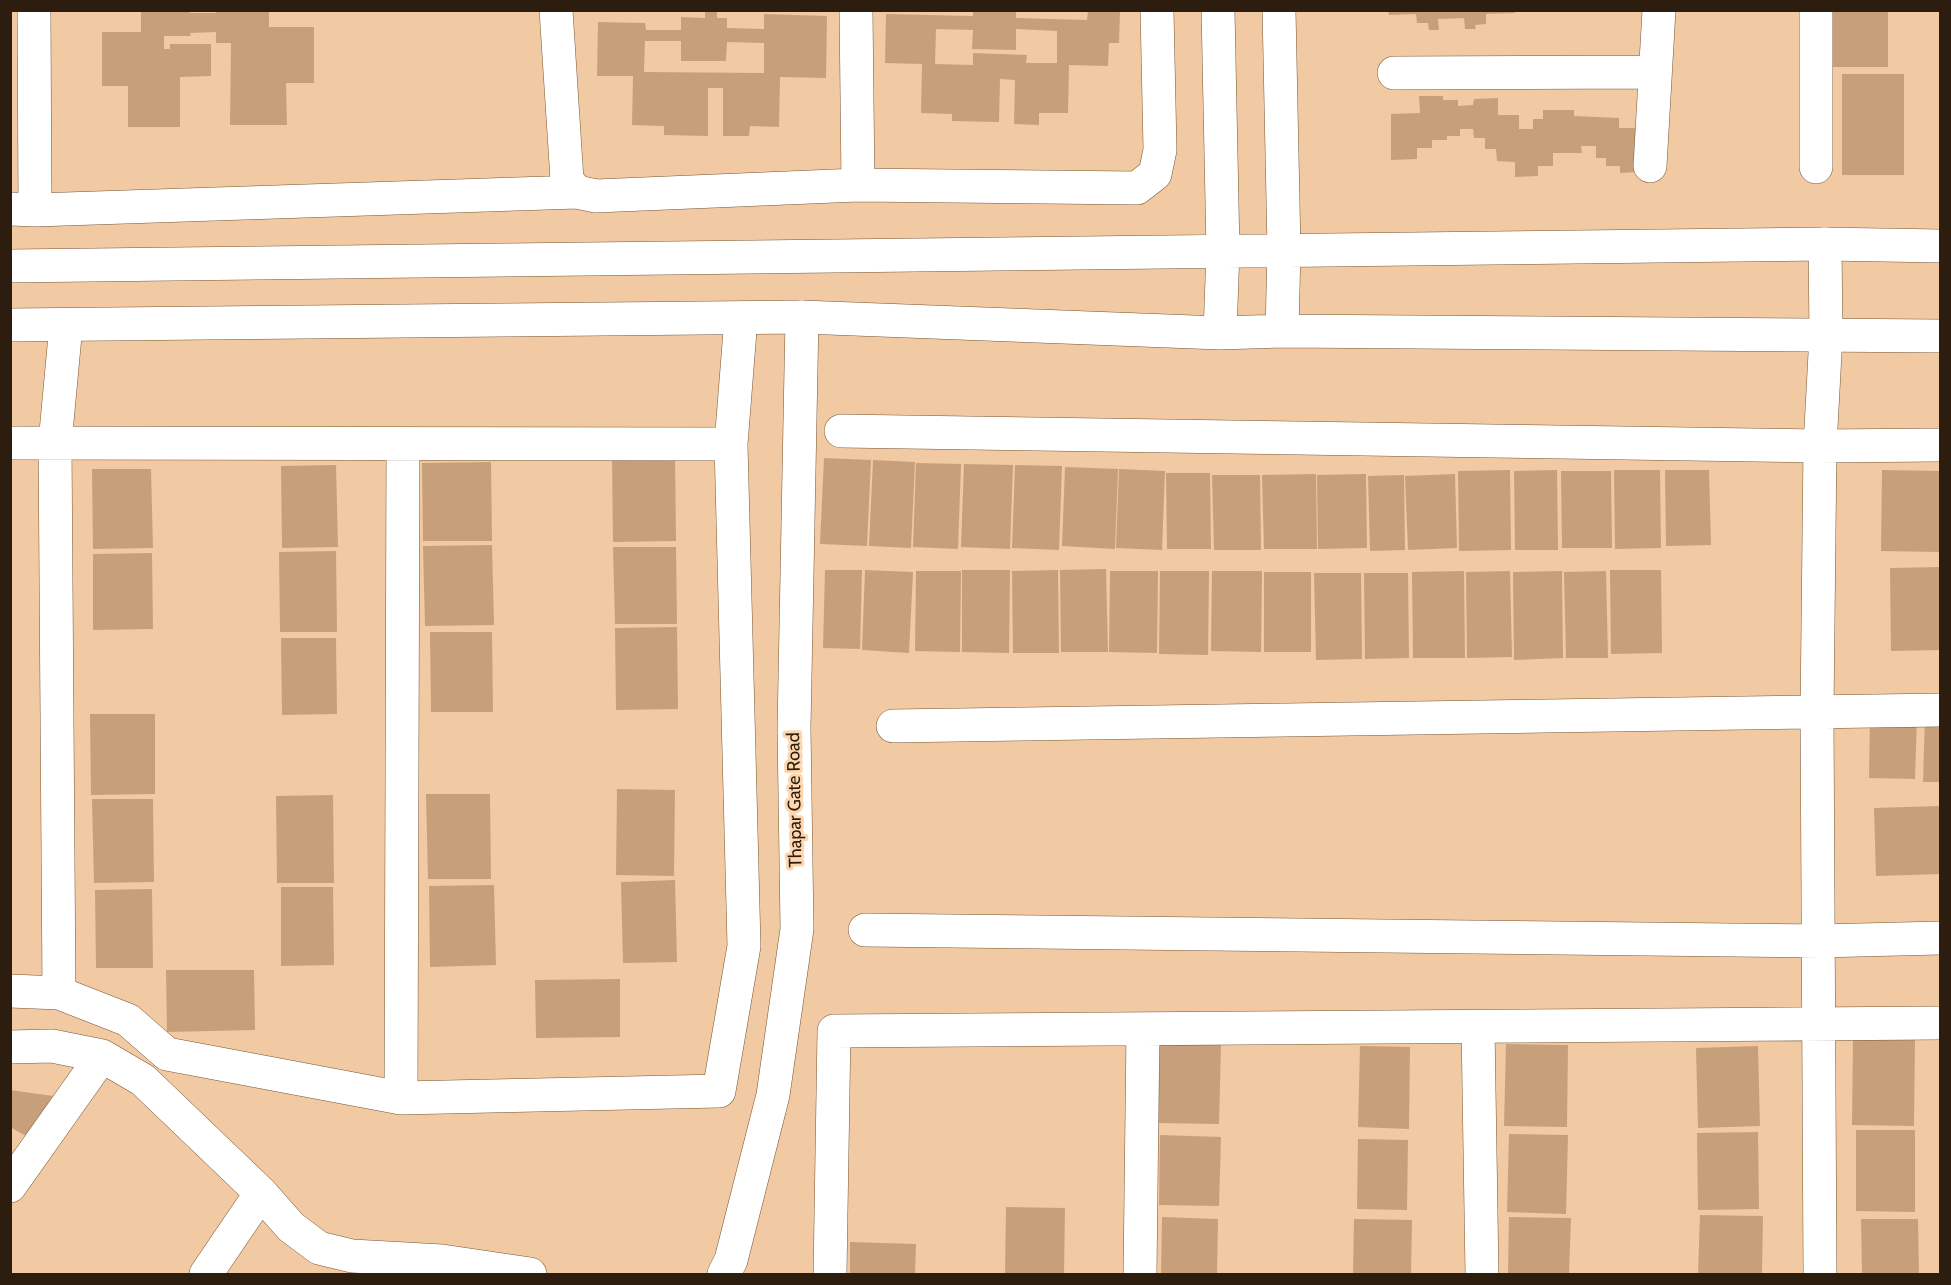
<!DOCTYPE html>
<html>
<head>
<meta charset="utf-8">
<style>
	body { margin:0 }
	#map { position:relative; width:1951px; height:1285px; overflow:hidden; background:#f1c9a2; font-family:Cabin,sans-serif }
	canvas { display:block }
	.frame { position:absolute; inset:0; border:12px solid #2c1d0e; pointer-events:none }
</style>
</head>
<body>
<div id="map">
<canvas width="1951" height="1285"></canvas>
<div class="frame"></div>
</div>
<script>
const g = document.querySelector('canvas').getContext('2d');
g.lineJoin = 'round';
function fillPath(path, color) { g.fillStyle = color; g.fill(path, 'evenodd'); }
function stroke(path, color, width, dash) { g.strokeStyle = color; g.lineWidth = width; g.lineCap = dash ? 'butt' : 'round'; g.setLineDash(dash || []); g.stroke(path); }
function write(font, color, halo, rows, align = 'center') {
  g.font = font + ' Cabin,sans-serif'; g.lineWidth = 6; g.setLineDash([]); g.textBaseline = 'middle'; g.strokeStyle = halo; g.fillStyle = color; for (const [text, x, y, turn = 0] of rows) {
    g.save(); g.translate(x, y); g.rotate((+turn || 0) * Math.PI / 180); g.textAlign = isNaN(turn) ? turn : align; if (halo) g.strokeText(text, 0, 0); g.fillText(text, 0, 0); g.restore();
  }
}
fillPath(new Path2D(`
	M141 10H190V13H216V10H269V27H314V83H286L287 125H230L231 43H216V32L190 33 191 36H164V49H170V44H211V76L180 77V127H128V86H102V32H141Z
	M705 10H717V18H727V28L764 29V14L827 16 826 78 780 77 779 127 750 126 749 136H723V88H708V136L664 135V126L632 125 633 76H597L598 22 645 23 646 30H681V17L705 18ZM645 41H681V61H726L727 42 764 43V73L644 72Z
	M973 10H1016V18L1087 20 1088 11H1120L1119 43H1109L1108 66 1069 65 1068 113H1039V125L1014 124 1015 80 1000 79 999 122 952 121V114L921 113 922 64 885 63 886 14 973 16ZM936 29 973 30 972 49 1016 50V29L1057 31V63H1026L1027 55 973 53V65L935 64Z
	M1388 10H1515V13L1486 14V24L1475 25 1476 29H1465L1464 18 1438 19 1439 30H1429L1428 23H1417L1416 14 1389 15Z
	M1830 10H1888V67H1829Z
	M1842 74H1904V175H1842Z
	M1419 96H1443V100H1458V106L1473 105 1474 99 1498 98V115H1519V129H1533V119H1543V110H1574V116L1619 118V128H1638V172L1620 173V166H1606V158H1596V146H1581L1582 153H1553V166H1538V176L1515 177V162L1497 161 1496 149H1485V138H1474L1473 129H1460V136H1447V140H1432V148H1417V159L1391 160V114L1420 113Z
	M675 454 676 541 613 542 612 455Z
	M824 458 871 460 867 546 820 544Z
	M873 460 915 462 911 548 869 546Z
	M491 462 492 541H423L422 463Z
	M916 463 961 464 958 549 913 547Z
	M964 464 1013 465 1010 549 961 547Z
	M336 465 338 547 282 548 281 466Z
	M1015 465 1062 466 1059 550 1012 548Z
	M1065 467 1118 469 1115 549 1062 546Z
	M92 469H151L153 548 93 549Z
	M1119 469 1165 471 1162 550 1116 548Z
	M1510 470 1511 550 1459 551 1458 471Z
	M1557 470 1558 550H1515L1514 471Z
	M1614 470H1660L1661 548 1615 549Z
	M1665 470H1709L1711 545 1666 546Z
	M1882 470 1940 471V552L1881 551Z
	M1561 471H1611L1612 548H1562Z
	M1166 473H1210L1211 549H1167Z
	M1316 474 1317 549H1264L1262 475Z
	M1366 474 1367 548 1318 549 1317 475Z
	M1455 474 1457 548 1408 550 1405 476Z
	M1212 475H1260L1261 550H1214Z
	M1404 475 1405 550 1370 551 1368 476Z
	M492 545 494 625 425 626 423 546Z
	M613 547H676L677 624H615Z
	M336 551 337 632H280L279 552Z
	M152 553 153 629 93 630V554Z
	M1940 567V650L1891 651 1890 568Z
	M1106 569 1108 652H1061L1060 570Z
	M825 570H862L860 649 823 648Z
	M865 570 913 572 909 653 862 650Z
	M962 570H1010L1009 653 962 652Z
	M1058 570 1059 653H1013L1012 571Z
	M1610 570H1661L1662 653 1611 654Z
	M916 571H961L960 652 915 651Z
	M1110 571H1158L1157 653 1109 652Z
	M1160 571H1209L1208 655 1159 654Z
	M1212 571H1262L1261 652 1211 651Z
	M1464 571 1465 658H1413L1412 572Z
	M1510 571 1512 657 1467 658 1466 572Z
	M1562 571 1563 658 1514 660 1513 572Z
	M1606 571 1608 658H1566L1564 572Z
	M1264 572H1311V652H1264Z
	M1314 573H1361L1362 659 1316 660Z
	M1364 573H1408L1409 658 1365 659Z
	M677 627 678 709 616 710 615 628Z
	M430 632H492L493 712H431Z
	M281 638H336L337 714 282 715Z
	M90 714H155V794L91 795Z
	M1870 716 1917 717 1915 779 1869 778Z
	M1925 716H1940V782H1923Z
	M617 789 675 790 674 876 616 875Z
	M426 794H490L491 879H428Z
	M333 795 334 883H277L276 796Z
	M92 799H153L154 882 94 883Z
	M1940 806V874L1876 876 1874 808Z
	M675 880 677 962 623 963 621 882Z
	M494 885 496 965 430 967 429 886Z
	M281 887H333L334 965 281 966Z
	M152 889 153 968H96L95 890Z
	M166 970H254L255 1030 167 1032Z
	M620 979V1037L536 1038 535 980Z
	M1853 1039H1915L1914 1126 1852 1125Z
	M1160 1043 1221 1045 1219 1124 1158 1123Z
	M1506 1044 1568 1045 1567 1127 1504 1126Z
	M1360 1046 1410 1047 1409 1129 1358 1127Z
	M1758 1046 1760 1126 1698 1128 1696 1048Z
	M10 1090 53 1096 28 1137 10 1127Z
	M1856 1130H1915V1212L1856 1211Z
	M1758 1132 1759 1209 1698 1210 1697 1133Z
	M1509 1134 1568 1135 1566 1214 1507 1212Z
	M1160 1135 1221 1137 1219 1206 1159 1205Z
	M1358 1139 1408 1140 1407 1210 1357 1209Z
	M1006 1207 1065 1208 1064 1274H1005Z
	M1700 1215 1763 1216 1762 1274H1698Z
	M1162 1217 1218 1219 1217 1274H1161Z
	M1509 1217 1571 1218 1569 1274H1508Z
	M1354 1219 1412 1220 1411 1274H1353Z
	M1861 1219H1918L1919 1274H1862Z
	M850 1242 916 1244 915 1274H850Z`), '#c7a07b');
const minor = new Path2D(`
	M34 10 35 210
	M556 10 567 180 577 192 596 196 858 185 1137 188 1155 174 1160 150 1157 10
	M856 10 858 185
	M1394 73 1655 72
	M1650 166 1659 10
	M1816 167V10
	M10 209 35 210 577 192
	M841 431 1820 446 1940 445
	M10 443 731 444
	M893 726 1940 710
	M865 930 1819 941 1940 938
	M10 991 59 993 128 1020 167 1054 401 1098 719 1091 744 946 731 444 741 318
	M59 993 55 443 66 325
	M1478 1027 1482 1274
	M10 1047 52 1046 102 1056 143 1080 261 1193 291 1227 319 1248 352 1256 442 1261 530 1274
	M401 1098 403 444
	M10 1186 102 1056
	M206 1274 261 1193
	M724 1274 731 1260 773 1095 797 929 794 728 802 317
	M830 1274 834 1031 1940 1023
	M1140 1274 1143 1029
	M1820 1274 1817 713 1820 446 1826 335 1825 244`);
const tertiary = new Path2D(`
	M1218 10 1223 251 1220 333
	M1279 10 1284 250 1282 331
	M10 266 1825 244 1940 246
	M10 325 802 317 1220 333 1282 331 1940 336`);
stroke(minor, '#795633', 34);
stroke(tertiary, '#795633', 34);
stroke(minor, '#fff', 33);
stroke(tertiary, '#fff', 33);
write('18px', '#2c1d0e', '#fed6af', [
	["Thapar Gate Road",795,800,-91]
]);
</script>
</body>
</html>
